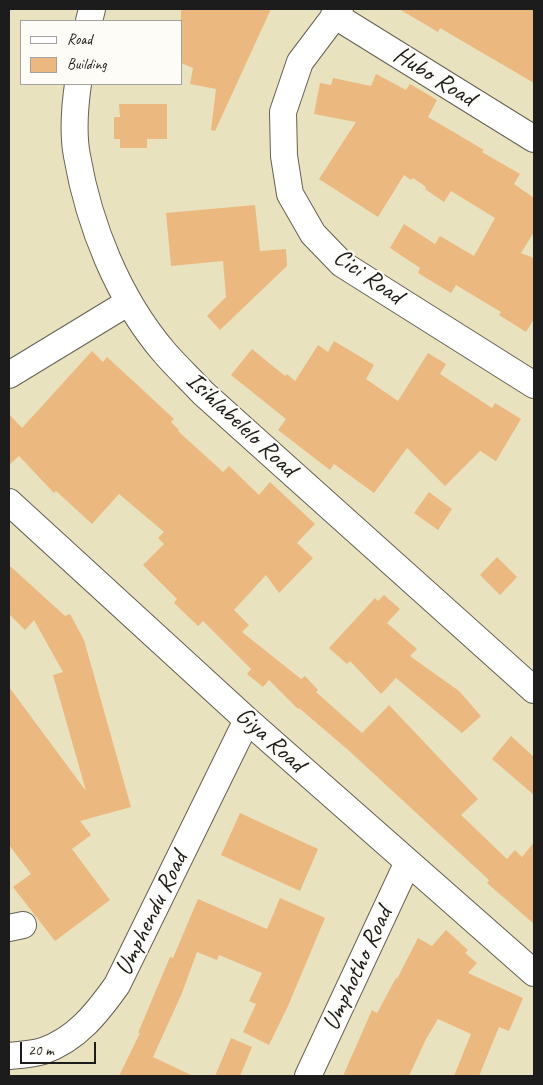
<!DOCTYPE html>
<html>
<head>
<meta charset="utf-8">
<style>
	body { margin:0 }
	#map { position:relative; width:543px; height:1085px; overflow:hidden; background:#e9e2be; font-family:Caveat,sans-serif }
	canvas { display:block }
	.frame { position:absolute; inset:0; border:10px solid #1c1c1c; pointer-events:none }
	.legend { position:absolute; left:20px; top:20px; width:162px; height:65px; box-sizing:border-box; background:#fdfcf7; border:1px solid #a3a29f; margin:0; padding:6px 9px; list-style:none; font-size:15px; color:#1c1c1c }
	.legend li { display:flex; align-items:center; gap:10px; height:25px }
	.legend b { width:25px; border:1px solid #a3a29f }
	.scale { position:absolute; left:20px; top:1042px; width:76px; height:22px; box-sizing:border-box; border:2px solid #1c1c1c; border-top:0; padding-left:6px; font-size:15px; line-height:18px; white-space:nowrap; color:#1c1c1c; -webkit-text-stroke:4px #fdfcf7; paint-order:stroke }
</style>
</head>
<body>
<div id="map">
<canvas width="543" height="1085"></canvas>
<div class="frame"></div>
<ul class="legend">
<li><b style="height:6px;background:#fff"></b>Road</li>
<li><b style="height:14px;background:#ebb97f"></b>Building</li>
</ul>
<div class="scale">20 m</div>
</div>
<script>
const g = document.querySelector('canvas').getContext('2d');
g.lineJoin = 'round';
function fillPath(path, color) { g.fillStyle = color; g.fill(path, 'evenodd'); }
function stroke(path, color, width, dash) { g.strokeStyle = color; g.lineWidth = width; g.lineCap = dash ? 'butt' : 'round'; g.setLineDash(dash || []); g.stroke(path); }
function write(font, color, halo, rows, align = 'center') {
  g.font = font + ' Caveat,sans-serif'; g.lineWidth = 4.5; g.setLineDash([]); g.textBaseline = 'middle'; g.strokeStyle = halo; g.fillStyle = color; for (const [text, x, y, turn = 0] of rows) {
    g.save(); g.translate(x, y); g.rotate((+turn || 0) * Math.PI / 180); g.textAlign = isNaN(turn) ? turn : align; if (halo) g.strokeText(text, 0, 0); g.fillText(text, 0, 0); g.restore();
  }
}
fillPath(new Path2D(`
	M181 9H271L215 131 211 130 216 89 190 84 193 68 181 63Z
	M399 9H534V83L440 28 438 32Z
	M376 74 406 90 410 84 437 100 428 117 484 150 482 152 520 174 514 184 534 198V232L521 253 534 258V319L526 332 499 315 501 312 456 285 451 293 418 273 420 268 390 248 404 224 435 244 440 236 474 256 495 218 451 191 444 202 425 189 426 187 413 178 411 180 404 175 378 217 319 179 356 122 314 114 320 83 331 85 333 78 371 86Z
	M119 104H167V139H147V148H120V139H114V117H120Z
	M255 205 260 251 286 249 287 266 220 330 207 316 226 297 223 261 171 266 166 213Z
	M334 341 374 365 366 379 398 401 428 353 446 364 440 374 492 408 495 403 521 419 496 461 480 451 445 486 407 448 374 493 334 464 330 470 278 430 286 419 231 375 252 349 285 376 287 374 295 381 318 345 328 352Z
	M92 351 103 362 107 357 144 391 174 419 171 422 179 430 178 431 223 472 229 466 259 495 270 482 315 524 297 543 313 558 279 593 266 575 234 610 249 625 242 632 301 679 305 676 318 690 316 692 362 733 389 705 478 799 461 815 507 859 515 850 522 857 534 842V924L487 883 489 880 347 749 299 708 298 709 269 680 263 687 247 674 251 669 203 621 198 626 174 603 177 599 143 565 164 544 158 538 164 532 119 494 92 524 56 491 54 493 19 456 9 465V414L22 428Z
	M429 492 452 509 438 530 414 513Z
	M497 557 517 577 500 595 480 575Z
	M9 565 65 616 70 614 84 640 131 807 80 821 91 835 72 849 110 900 55 941 13 887 31 874 9 845V687L86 791 53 675 63 672 34 620 25 630 9 614Z
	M384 595 400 609 387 623 417 649 410 656 459 691 481 716 462 733 396 678 381 694 350 661 347 664 329 648 375 598 378 601Z
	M511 736 534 757V795L492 759Z
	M240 813 318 849 300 891 221 855Z
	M280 898 325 918 288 1006 269 1045 243 1032 256 1004 249 1001 262 973 219 955 217 960 197 952 182 993 153 1057 193 1076H119L140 1033H138L170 957 173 958 198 899 267 929Z
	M446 930 468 950 465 953 477 963 468 973 523 998 509 1031 499 1027 479 1076H454L471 1034 438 1019 426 1039 409 1076H343L372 1010 377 1013 396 978 397 979 418 938 432 946Z
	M231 1038 252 1047 240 1076H215Z`), '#ebb97f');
const minor = new Path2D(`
	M340 9 300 62 283 112 284 156 290 194 313 234 342 264 534 385
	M334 15 534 139
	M89 21 92 9
	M78 84C75 105 73 135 77 156 89 225 118 298 164 352 176 366 190 379 203 393L534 690
	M9 375 129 302
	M9 502 247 720 534 973
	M9 928 23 925
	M9 1056C20 1055 33 1054 43 1051 77 1039 97 1013 117 985L247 720
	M308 1076 408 862`);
stroke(minor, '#646155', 28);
stroke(minor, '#fff', 26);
write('25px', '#1c1c1c', '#fdfcf7', [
	["Hubo Road",434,77,32],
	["Cici Road",368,277,35],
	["Isihlabelelo Road",241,425,43],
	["Giya Road",270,740,42],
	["Umphendu Road",152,914,-64],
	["Umphotho Road",358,969,-65]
]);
</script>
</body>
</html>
